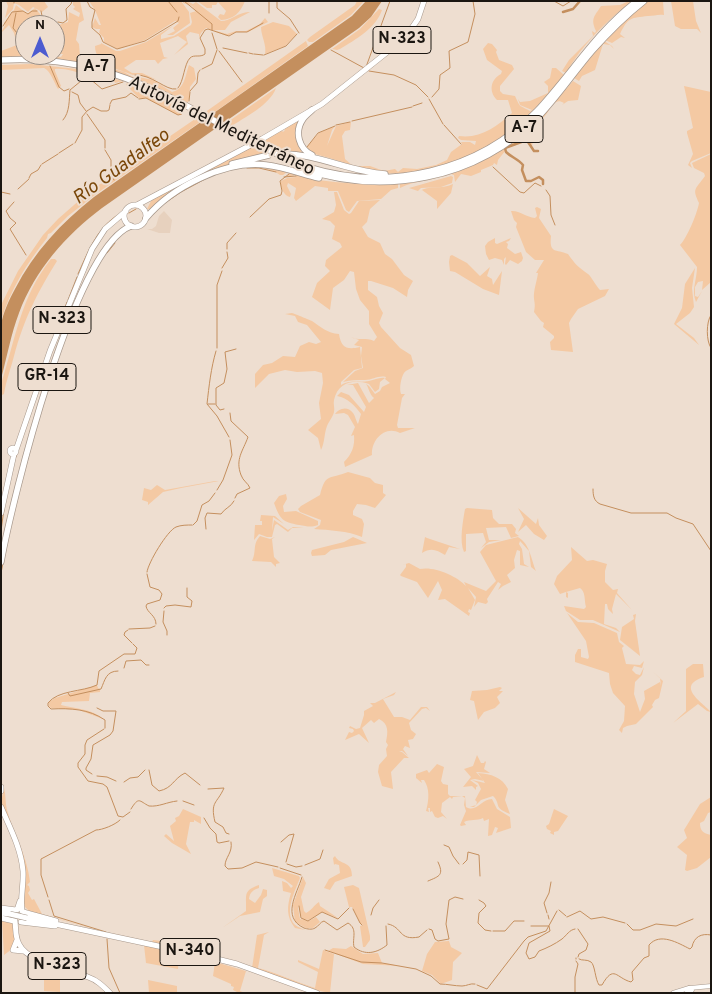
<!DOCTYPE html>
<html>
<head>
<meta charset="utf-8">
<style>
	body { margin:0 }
	#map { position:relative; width:712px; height:994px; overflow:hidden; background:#eeded0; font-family:Overpass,sans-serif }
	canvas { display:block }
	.frame { position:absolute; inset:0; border:2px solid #1b1611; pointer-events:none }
	.north { position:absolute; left:15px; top:15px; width:50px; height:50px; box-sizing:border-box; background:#eeded0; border:1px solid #9a8e84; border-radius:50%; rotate:0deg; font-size:14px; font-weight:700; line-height:20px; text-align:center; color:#1b1611 }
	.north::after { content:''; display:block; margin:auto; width:18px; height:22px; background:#4c5bd0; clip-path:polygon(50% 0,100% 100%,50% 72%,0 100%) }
</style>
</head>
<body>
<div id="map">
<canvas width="712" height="994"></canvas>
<div class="frame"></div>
<div class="north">N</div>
</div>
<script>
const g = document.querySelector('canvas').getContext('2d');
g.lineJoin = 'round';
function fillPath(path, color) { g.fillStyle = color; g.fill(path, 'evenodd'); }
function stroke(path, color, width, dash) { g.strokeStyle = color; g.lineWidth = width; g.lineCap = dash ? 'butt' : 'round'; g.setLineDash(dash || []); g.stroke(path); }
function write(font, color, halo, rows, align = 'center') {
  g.font = font + ' Overpass,sans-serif'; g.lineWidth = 4; g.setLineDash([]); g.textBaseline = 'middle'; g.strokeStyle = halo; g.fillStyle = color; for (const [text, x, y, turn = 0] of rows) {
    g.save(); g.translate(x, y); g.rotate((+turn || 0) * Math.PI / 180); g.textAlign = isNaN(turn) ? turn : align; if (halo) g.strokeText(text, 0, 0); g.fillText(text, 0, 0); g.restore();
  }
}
fillPath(new Path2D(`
	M164 211 172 220 170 233H159L147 229H152L156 226 159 216Z`), '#e7d1be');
fillPath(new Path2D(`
	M6 1H44L48 7 42 12 33 7 28 12 19 5 14 3 13 9 5 18 8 6Z
	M73 1H80L84 20 79 23 76 40 79 44 80 56 89 59 90 62 124 72 133 77H139L153 80 172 92C185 89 185 76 189 65L194 68 196 79 190 87 189 99 187 104C147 83 108 66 63 60 43 57 22 58 1 58V51L17 45 14 33 9 25 1 33 5 25 4 23 14 10 16 5 27 14 35 8 40 14 42 25H25V55H55V53L56 56 61 57 63 54H59L55 31 59 25 68 22 69 12 79 17 80 13 73 9 75 7 73 5Z
	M89 1H181L189 12 190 23 173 35H167L175 31 173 28 179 23 175 21 145 40 118 49 104 42V38L99 33 100 29H96L92 27 95 18 99 25H101L95 10Z
	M183 1H187L193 4 196 2 221 21C231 21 240 11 250 12L231 22 225 30H213L227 34 236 31H246L260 24 265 18 268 22 248 32H236L227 36 206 28 201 33 199 38V34L190 32 186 36 188 44 174 55 187 42 178 36 160 43 164 57 168 58 163 59 158 64 155 60H136L124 68 132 73H142L157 80 138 74 133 75C118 69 95 65 95 46L101 44V43L116 51H120L146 42 174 25 161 35V39L174 36 191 25 192 22 190 13 196 11 192 6 183 3Z
	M197 1H245C240 13 234 19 221 20L218 17 220 14 224 15 226 11 218 2 216 5H212V8H207Z
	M357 1H364L351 15 313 42H309L307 40 310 37 355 5Z
	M629 1H632C606 21 582 45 566 73L562 71 569 60 593 36 592 31 595 33 596 31C590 18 595 16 601 6L620 5Z
	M648 1H663L664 15C658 14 654 16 648 16 631 18 628 17 620 34L625 38 621 37 612 43 605 40 630 15Z
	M671 1H693L696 21 701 33 697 29H681L675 26Z
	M379 9 382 10C376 28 355 40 340 49L337 50 332 49 360 29Z
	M273 22 289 26 297 34 285 46 265 54C267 45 261 36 261 27Z
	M306 41 308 46 209 116 204 113Z
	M604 41 612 46 614 49 610 45 603 44 595 70 582 76 579 81 574 78Z
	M488 43 492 44 497 50 496 52 499 60 512 65 514 69 500 86V91L503 94 515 96C521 109 518 104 530 111L532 110 520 105 518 99 520 102 530 101 548 93V86L544 82 550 78 552 68H556L564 75C527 121 495 150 437 167 420 171 402 175 385 173 359 169 336 159 311 153L306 148 319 133 335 126 332 130 327 146 336 126 351 122 350 130 345 131 342 136 345 159 353 166H370L384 171 395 169 398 172 403 168 417 169 436 165 447 160 451 152 462 144 461 142H470L475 145 476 141 461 140 458 138 459 136C480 139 496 127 512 113L508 100H497C488 91 491 79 501 74L502 71 487 60 483 49Z
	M31 64 77 69 123 81 115 83 114 81C107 80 99 75 93 75 91 74 88 75 85 74L83 76C78 71 63 68 55 69V71L61 86 58 89C54 83 51 71 44 68L1 70V65Z
	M573 81 581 86 578 100 568 101 562 105 564 103C559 100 557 101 553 104Z
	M127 83 184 109 182 114 178 115 146 98H139L126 85Z
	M684 86 711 92V153L692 161 690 163 692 168 688 165 693 154 687 133V131L693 128Z
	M276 88C270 105 245 117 230 127L225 124Z
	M550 107C549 113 540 122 535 124L540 134 535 133 533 137 532 148C526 139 522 141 514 146H509L498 160 497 165 494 163 493 165 481 170V172L471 176 461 174 455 182 454 175 451 174C435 180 416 180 400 188V184C429 181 462 173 487 158 508 145 531 123 550 107Z
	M198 117 203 120 96 194 68 216 51 233 48 234 47 238C27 263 10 290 1 321V305L18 271 43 235 58 219 90 191Z
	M302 118 299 125 303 150 300 153H279L259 142 281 130 283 132 285 130 284 128Z
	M252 145 267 154C222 164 186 178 150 209H147L151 201 157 197Z
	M711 154V282L702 290 703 281 698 282 695 287V296L698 297 702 291 696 302C691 290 697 280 697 267L680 245C687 238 697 214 699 203 692 188 695 190 705 176L704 173 694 168 692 163Z
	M248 166 272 168 318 180 335 182 371 185 398 184V188L391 190 381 199 357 201 349 212 346 210 338 191H328V188L315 186 296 201 294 198 296 188 288 183 287 186 291 194 290 197C284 196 280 187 281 181L287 178 296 177 295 175 286 177 289 173 287 172 283 175H280L274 171 263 168H241Z
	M451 176 453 177 452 183 441 187 421 188 418 191 409 188Z
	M453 184 451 193 437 209V201L422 190 420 191C428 185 441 190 453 184Z
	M334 192H337L344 210 349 214 351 213 359 201 380 200 370 209 367 222 362 227 368 237 380 243 385 254 392 259 404 275 413 281 408 290 407 297 393 288 371 281H368V290L377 297 379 306 383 313 379 323 381 327 400 348 411 355 414 366C411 369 406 370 404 373 401 378 399 388 401 394H405L402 398 397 425 398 428H415L400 433C385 425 371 440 372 455L345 467 344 462C352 454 355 446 354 435L351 436 355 427 348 415 344 413 335 414C339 408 348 406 353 413 355 415 356 421 358 424L361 414C355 406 348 398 337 396L341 392 349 395 364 412 366 407 353 385H347L358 383 369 403 374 398C369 394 369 388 366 384L369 386 375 394 380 391 382 387 390 383 385 379 386 377C378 375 373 380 365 380 357 380 351 380 343 382L355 371 363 368 361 356 362 347 354 345 359 340 351 337C358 341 366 337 374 341L377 337 369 324V311L360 300 356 289 354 272 350 271 344 280 333 288 330 310 312 297 317 283 330 271 325 266 326 260 342 247 340 243 332 239 335 226 330 221 322 219 334 212 336 205Z
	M537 207 541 209 539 218 551 236C549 254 556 249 568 254 575 264 578 267 588 274 591 276 596 286 600 290L609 289 605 296 578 309 571 319 569 323 573 352 551 350 550 342 554 338V336L543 327 544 323 541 321 534 312C535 306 535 305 534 299 533 291 537 281 538 273H536L544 260H535L526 252 516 227 517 223 514 220 511 211C519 210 526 217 535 218L537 216 535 208Z
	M495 238V243L497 244 511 238 509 241 506 242 508 244 507 248 515 254 521 252 523 258 522 261 518 264 510 260 506 265 505 264 506 257 504 259V265L502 260 495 258 489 260 486 254 485 246 488 242Z
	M452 255 467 263 480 276 490 267 487 276 492 279 493 285 502 271 499 295 483 289 455 272 450 271 449 262 450 256Z
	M51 259H55L57 261C37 293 24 319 14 356 11 368 6 381 4 394L2 395 1 384C16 338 20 298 51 259Z
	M695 268 692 288 694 307 690 313 676 324 694 338 699 345 674 324 682 308 685 284Z
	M292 313C295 314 310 320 312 321 321 327 327 333 339 334 341 348 347 350 360 347L362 368 354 370 341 382V385C350 379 359 383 369 381 375 380 379 377 385 378L380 382 379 389 375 392 369 384C354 379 338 382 334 400 333 404 335 408 334 412 333 417 329 421 327 426 324 434 325 442 321 450L318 438 308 430 321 419 319 403 323 383 322 373 315 371 297 372 285 370 269 374 255 388V374L263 365 272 363 283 356 295 357 300 346 309 342 316 344 321 342 307 325 298 322 295 316 285 314Z
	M348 472 370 478 375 483 383 485V493L386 495 375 508 366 505 357 504 353 511V515L362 519 364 524 362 537C348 531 329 530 314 529L320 525 321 520 300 512 298 509 301 506 320 495C326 472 329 480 348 472Z
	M215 481H219L181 488 163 492 148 505V502L142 500 144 488 151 490 157 485 165 490Z
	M286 494 287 499 283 506 284 512 296 511 318 521V525C310 528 307 526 299 525 282 522 280 519 274 503L279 496Z
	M467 508 492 510 493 518 499 524H512L516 529 515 533 519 536 511 538 506 527 486 528 489 540H501L489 542 481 548 486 542 483 533 466 534V551L464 552C459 541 463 521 465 509Z
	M518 508 536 524 538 518 539 525 547 536 544 540 534 534 526 525 518 532 524 519Z
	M261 515 275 516 284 524 273 517 272 531 274 520 288 530 293 527 304 528H292L288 532 277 524 275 525 272 537H267L259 534 254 540 255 525H262V521H260Z
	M260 536 270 539 275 537 272 539 274 557 280 563 276 564V567L271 562 252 561C257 551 252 545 260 536Z
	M353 537 367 543 331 550 325 555 312 556 311 553 312 550 344 542Z
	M425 537 427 538 460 549 449 547 445 555C437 550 431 547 422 553Z
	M518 537C530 544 531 559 536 571L531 567 529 551 520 541 519 544 522 549 524 564 529 567 520 565V551L517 550 514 560 515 568 507 575 511 582 503 586 498 590 501 584 498 582 487 599 488 602 486 604 478 602 474 607 476 597 468 588 475 600 471 610 469 609 468 612 470 613 469 616 445 599 438 600 442 590 438 581 428 598 417 582 401 576 400 575 406 567V564L402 565 409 563 420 569C434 566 457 576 466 586L464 582 486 591 496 581 480 552 486 545Z
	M571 547 587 561 593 560 607 564 605 571V582L613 590 618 589 617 593 632 610 616 594 612 609 613 614 608 609 607 604H605L604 624 616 628 620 632 593 620H580L566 611 564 606 584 609 586 607C584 600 586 592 580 588L566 592 568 593V598L566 597V592L560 594 554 584 557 576 572 560Z
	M567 613 578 622 594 623 617 633 619 642 624 646 622 648 626 664 640 665 644 661 642 668 634 666 632 670 636 674 640 675 644 667 642 675 635 682 634 694 640 712 645 699 644 691 660 682 661 686 660 678 653 672 663 681 659 698 655 700 652 705 653 707 636 724 627 726 623 728 622 733 619 730 624 721 625 706 613 693 610 684 609 673 575 662V655L578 649H581V657L588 659 589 657 586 641Z
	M636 614 635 621 640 656 620 640 622 627 634 619 633 615Z
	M693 664H703L704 677C675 686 702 702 711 712L707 711 698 704 673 723 686 711V669Z
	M97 685 98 688 100 689V692L90 693 89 701 62 702 61 705C75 709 91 708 103 719L79 710 51 708 49 706V702L55 698Z
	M500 687 502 688 499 691H503L497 697 500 703 495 708 484 712 478 720 474 701 470 700 472 691 487 690Z
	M396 692 394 695 383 699 394 717H402L410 720 421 707H427L430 711 426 708 422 709 409 723 411 730 416 734 413 739 408 740 410 748 405 746 403 749 408 756 402 751 399 752H402L409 758H404L391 772 393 789 382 786 378 772 379 765 387 756 386 749 388 745 386 742C388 732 389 724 379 719L374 723 371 720 362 728 369 743 359 734 345 740 349 732 352 733 354 731 353 729 349 728 350 726 356 729 360 728 364 715V711L373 706 370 703H375Z
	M477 755 481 763H484L485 761 486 762 484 769 490 773 476 772 484 781 475 779 470 780 478 786 476 787V793V790L472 786 463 787 471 777 464 769 473 766Z
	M437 764 444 767 441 781 443 784 448 785V794L450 796H465L466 807C477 813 481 799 492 799L497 809 510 817 511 828 496 833 498 828 495 827 492 835 488 836 489 819 484 821 483 818C477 821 470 819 464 822L466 825 461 826 460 825 466 811 464 805 465 798 462 796 453 797 452 799 450 797 442 803 441 812 447 819 443 816 438 818 435 817 432 811 430 812V808H428L429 812 426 811C429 800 430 789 424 780H421L422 783 416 778V774L427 770 429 773Z
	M478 773C491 774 502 777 508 789L505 800 510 814C492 807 502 805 493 796L481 800 474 807H470L476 805 477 802 475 800 481 789 478 783 472 780 485 783Z
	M4 787C6 795 5 803 7 810 14 835 27 855 30 882L27 885 29 886 30 890 28 893 32 900 34 899 42 914 101 931 152 942 153 940 162 941V943L178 947 177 948 108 933 29 911 25 907 24 902 25 876 19 843 1 803Z
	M711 797V812L708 813 704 821 700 823C700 831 703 833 711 835V857L697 868 687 871 685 870 687 855 677 847 687 838 684 830 700 804Z
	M183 809 201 817V824L194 820V822H190L186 844 191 854 172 843 164 836 166 834 174 841 170 826 176 821 175 818 179 816Z
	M554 809 568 816 558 831 554 832V835L550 833 551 831 547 829 546 826 549 824Z
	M335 856C340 866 352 860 352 876L335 882 330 890 324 888 329 879 340 873 339 865 335 864 334 865 333 858Z
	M272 868 299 876 300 878C295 891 286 908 292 921 294 926 301 928 305 930L295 928C286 917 287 906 291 893L283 891 282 881 287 883 291 888 293 886 284 879 274 876Z
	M303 877 306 883 301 897 304 911 306 913C311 911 314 905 319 902L320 906 338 918 322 912 309 920 302 919 298 905V908L300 919 309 921 316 917 320 922 313 928H306L295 922 293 905Z
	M259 885V888C253 890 250 892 249 899L255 903 261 895 263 889 267 890V896L263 899 260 912 240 916 222 928 246 911C247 895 242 891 259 885Z
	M353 885 359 888 370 936V940L365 947H363L360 926 363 925 360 923 352 907H349L344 887Z
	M2 920 12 922 14 925 15 941 12 949 4 955Z
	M269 932 264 935 258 968C278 973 295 982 315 988L318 972 298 962V960L319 969 323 950 334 954 330 993 315 990 252 968 257 935Z
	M449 941 451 947 462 953 453 962 452 980 441 984 432 975 422 971 427 954 435 942Z
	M144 945 179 953 178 969 146 963Z
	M351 946 363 954 378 953 382 963 401 966 363 964 328 951 333 948 346 949Z
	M215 962 246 971 240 991 245 993H239L233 990 234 987 231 986V984L213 976Z
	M44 963 55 967 57 972 60 971V992L44 991Z
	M148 980 177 986V993H149Z`), '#f4c9a3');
fillPath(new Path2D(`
	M366 1H382L371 17 359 28 102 208C66 235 35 270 19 313 11 334 7 357 1 379 1 362 0 343 1 325 3 313 9 300 15 289 34 252 61 223 94 197L352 16Z`), '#c48f5e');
stroke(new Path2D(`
	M14 1V3
	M87 1 90 7 95 10 92 22V28L100 35 103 42 117 49 145 41 178 21 179 17
	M168 1 177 12
	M184 1 212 24V30
	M277 1V8L290 19 299 33
	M554 1 563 6 571 1
	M41 11 44 25
	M16 13 13 28 25 43
	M269 13V1
	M58 22 63 23 67 20 66 9 71 4 72 1
	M3 26 12 12 23 11 28 14 32 11H37
	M55 27 57 23
	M212 33 217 49
	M223 48 247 53
	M331 50 364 68
	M219 51 242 82
	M249 53 253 54
	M254 54 263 55
	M264 55 286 46 297 34
	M50 66 59 87 64 91 69 89
	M366 67 390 1
	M202 69 212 64 217 50
	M369 71 394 75 416 85 428 97
	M135 75C152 74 166 91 176 89
	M82 80 89 78 102 89 123 82
	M178 88C184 81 184 64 190 58 194 54 200 58 205 54V49L200 38 205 30 208 29 229 36 236 32H247L263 23
	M190 91 197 83 198 73 200 70
	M72 92 78 95 80 103 86 111
	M432 97 439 89 440 75 450 68 449 51 468 42 475 14 473 1
	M139 99 146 98 178 115 182 114 185 108
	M429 99 443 124
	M189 101 190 92
	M110 104 112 100 126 97 131 93 138 98
	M413 106 422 103
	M87 111 93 107 101 111H107L109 110 110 105
	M87 114 103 137 105 140V148
	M63 120C70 112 69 100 70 90L81 81
	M352 121 412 107
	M336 125 350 122
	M444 125 461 144
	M75 143 82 130V117L87 111
	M307 147 318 133 335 126
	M105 150 111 160V174
	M59 153 73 144
	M42 164 58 154
	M493 167 520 192 524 193 535 183 541 186
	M247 168H259L276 172
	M112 176 114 180
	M284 177 296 176
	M29 178 31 174 38 170 41 165
	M18 189 29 179
	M546 190 550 196 551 215 555 225
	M1 192 10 194
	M14 202 6 211 10 218 16 223 10 229 26 255
	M165 203 181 192 207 178
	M129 213 136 209
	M250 217 269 199 281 195 282 191 280 181 289 174
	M1 234V238
	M227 249V243L236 233
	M107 253 115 243
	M222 268 228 258 227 252
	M78 274C88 252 96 230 116 216
	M68 300 77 277
	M711 315C706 322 706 341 711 348
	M61 318 67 302
	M217 348V285L222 271
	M216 351C211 368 209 386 207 404L217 416 229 437
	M208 404H215
	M224 409 220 410 216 405V388L224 383 227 369 225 352 236 349
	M230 413 231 421 248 437C243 451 235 459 241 475 243 481 248 483 250 488L237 494 235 498
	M15 459 18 451
	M593 489C593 496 594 501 600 504L631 513H667L676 518 693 524 711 551
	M217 490 223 480 232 455 230 440
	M193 525 197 521 202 505 209 501 215 493
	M206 529 205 518 207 513 221 514C225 508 231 507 234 501
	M1 531 4 509
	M147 572C148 563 167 531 176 527 181 525 187 525 192 525
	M1 573 3 563
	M147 574 150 587 159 590 162 594 160 600 147 604 146 606C147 613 156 615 156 624
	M164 608 166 606 175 605 191 607 192 601 187 597V588
	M164 611 163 622 167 631V635
	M129 629 150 628 155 626
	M128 630 125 632 124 635 132 643
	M124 668 126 661 141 660 146 665H149
	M68 693 70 696 101 689C105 680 106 671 118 671
	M105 728V720C89 709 70 708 51 709L48 706V703C58 690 82 692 97 685L99 671 124 654H135L137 648 133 644
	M104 729 87 740 85 745V754L78 763V767L88 781 103 784 107 787 118 816 123 817 130 812
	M149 770 152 785 159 791C173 788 173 779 185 773L200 785
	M92 774 86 770V768L91 759 93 745 110 735 113 731 116 711H103L97 708
	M97 776 107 777 116 781
	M124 782 130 778 138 777 145 770
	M208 789 224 788C217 804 210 801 215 822L223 827 226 833 229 834
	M183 801 194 805
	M131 809C139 796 139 801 149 806 159 807 167 802 177 801
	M204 818 210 828 216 834 217 842 219 843 229 841
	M231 842C233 853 225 857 225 866L228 869 242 868 256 862 278 867
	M281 842 289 835 294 834 286 862
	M444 845 449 847 453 856 459 864
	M287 864 296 867 302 866
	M463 864 467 860 468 852 479 855 480 876
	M305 865 320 859 323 850
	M280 868 301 875
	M302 877C297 894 281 917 304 928 307 929 312 930 315 928 319 926 320 922 324 921L337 930 348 923C358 929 352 938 354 947 365 956 377 953 387 945L386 926
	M428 881C440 876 444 875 438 862
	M48 897 41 875V859L96 830C102 830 115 825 120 820
	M49 900 54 916 106 932
	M479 900 484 903 486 906 479 913 478 923 485 930 491 931
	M299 906 301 918 308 921 322 912 338 919 349 908
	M353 909 360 923 362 925
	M559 910 566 916
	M547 913 544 903 549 893 551 882
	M371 915 373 908 379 900
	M548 915 549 919
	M567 917 580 911 591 919 603 917 625 923
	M388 924C403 927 398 941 419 937L427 930
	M627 924 633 930H640L656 924 676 926 693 919
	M531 926H549L550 931 529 943 526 953 529 959 535 957 539 951C547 948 555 944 562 939 567 935 569 930 575 929
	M429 929 432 930 435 939 438 941 449 939 446 924 449 900 455 897 463 899
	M493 931H505L514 921H524
	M107 939 109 968 120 993
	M325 950 361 962 382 963 416 969 431 976 440 984C447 984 455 986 462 986 467 986 470 983 475 984
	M578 957 579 954 586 950 588 944 578 929
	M576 958V959
	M579 959C582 961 587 959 591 962 595 965 595 979 599 985H602C614 964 616 978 631 982L633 980 632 972 644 958 649 956V945C660 932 678 943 690 949L692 947C694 937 701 933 711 935
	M477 985 487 989 524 941 528 937 546 931 557 911
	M575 993V977L578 964 576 961`), '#c48f5e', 1);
stroke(new Path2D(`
	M563 12 573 9 580 1
	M538 151H534L528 142 524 141 505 148 506 152C511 157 518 159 523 165L522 170 526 181H531L539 177 543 180V184`), '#c48f5e', 2.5);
const secondary = new Path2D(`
	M689 988 692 990 690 992 687 991Z
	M690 988 711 986
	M673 993 689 988`);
const trunk = new Path2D(`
	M137 205 262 139 322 104 405 38 418 19 424 1
	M124 216a11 11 0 1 1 22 0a11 11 0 1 1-22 0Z
	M10 451a3 3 0 1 1 6 0a3 3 0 1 1-6 0Z
	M16 450 50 351 92 249 105 229 126 211
	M1 513 14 454
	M1 787V791
	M1 807C10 828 21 848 23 871 24 884 20 898 22 911
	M1 908 16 910
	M17 910 20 901
	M23 912 56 921
	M1 913 10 914
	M1 918 14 921
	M27 918 205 956 237 964 317 993
	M15 921C16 929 15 937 19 944 28 963 69 969 88 977 97 980 103 986 110 993
	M21 922 55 926
	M17 940 13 950 23 951`);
const motorway = new Path2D(`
	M1 60C69 56 124 73 183 104
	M312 110C309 113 305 116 303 119 294 132 299 149 312 155
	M281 154C317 153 349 172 385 174
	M232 164 269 155
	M308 167C388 192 478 172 537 111 571 75 596 32 637 1
	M300 168C383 197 476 180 539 116 558 96 574 72 592 51 608 33 625 16 644 1
	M146 218C172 187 225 160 266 165 284 167 302 174 319 178
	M1 562C12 501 74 247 131 226`);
stroke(secondary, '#a7988c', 5);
stroke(trunk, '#a7988c', 6);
stroke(motorway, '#a7988c', 7);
stroke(secondary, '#fff', 4);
stroke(trunk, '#fff', 5);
stroke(motorway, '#fff', 5.5);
const trunkBridge = new Path2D(`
	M10 914 27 918`);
const motorwayBridge = new Path2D(`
	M183 104 273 152 302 165`);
stroke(trunkBridge, '#a7988c', 6, []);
stroke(motorwayBridge, '#a7988c', 7, []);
stroke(trunkBridge, '#fff', 5);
stroke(motorwayBridge, '#fff', 5.5);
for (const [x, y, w] of [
	[402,40,58],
	[96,68,38],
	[524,129,38],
	[62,320,58],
	[47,377,58],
	[190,952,60],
	[57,966,58]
]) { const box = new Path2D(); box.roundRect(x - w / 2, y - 13.5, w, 27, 4); g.fillStyle = '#eeded0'; g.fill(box); stroke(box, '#1b1611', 1); }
write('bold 16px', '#1b1611', null, [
	["N-323",402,40],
	["A-7",96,68],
	["A-7",524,129],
	["N-323",62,320],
	["GR-14",47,377],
	["N-340",190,952],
	["N-323",57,966]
]);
write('18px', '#1b1611', '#eeded0', [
	["Autovía del Mediterráneo",221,127,26]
]);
write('italic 19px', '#7a4709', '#eeded0', [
	["Río Guadalfeo",122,168,-36]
]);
</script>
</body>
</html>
